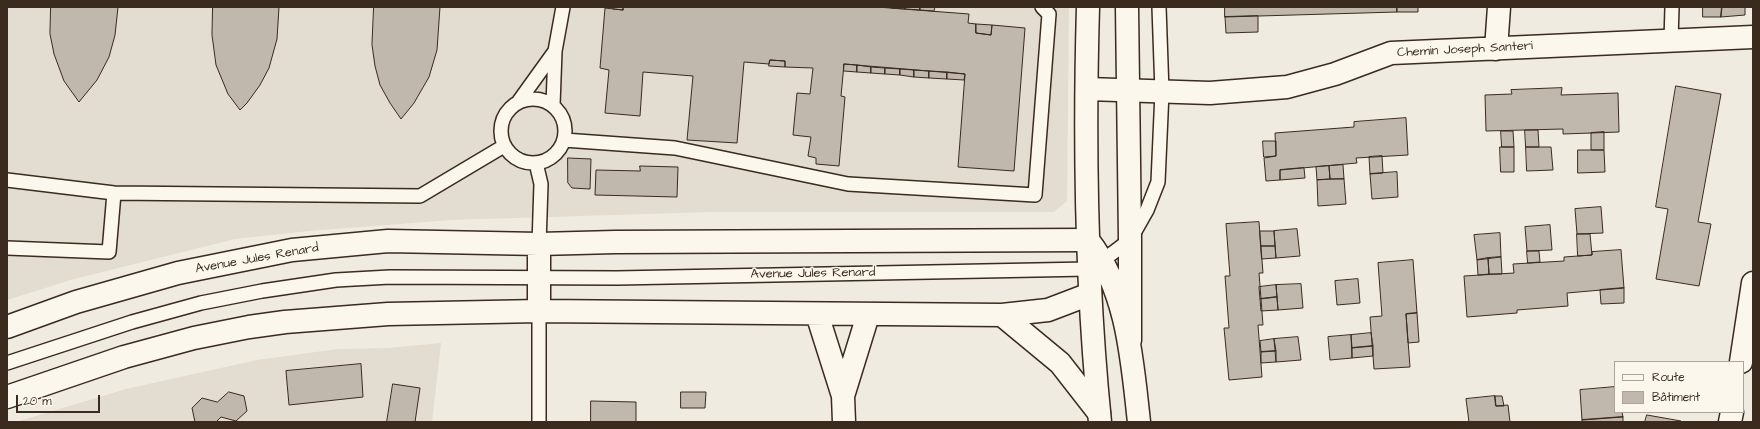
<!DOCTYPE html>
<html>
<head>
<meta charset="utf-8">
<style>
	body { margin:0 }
	#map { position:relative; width:1760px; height:429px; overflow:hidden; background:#f0ebe0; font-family:"Architects Daughter",sans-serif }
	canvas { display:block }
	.frame { position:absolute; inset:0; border:8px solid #3b2a1e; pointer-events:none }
	.legend { position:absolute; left:1614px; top:361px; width:130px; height:52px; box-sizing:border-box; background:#fbf7ec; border:1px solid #aea59a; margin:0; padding:5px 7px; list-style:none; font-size:12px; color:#3b2a1e }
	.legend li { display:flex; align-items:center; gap:8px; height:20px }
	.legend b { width:20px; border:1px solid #aea59a }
	.scale { position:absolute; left:16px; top:395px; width:84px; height:18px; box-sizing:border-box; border:2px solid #3b2a1e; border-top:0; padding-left:5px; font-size:12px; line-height:14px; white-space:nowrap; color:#3b2a1e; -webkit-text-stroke:3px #fbf7ec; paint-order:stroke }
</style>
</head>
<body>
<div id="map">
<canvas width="1760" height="429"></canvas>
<div class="frame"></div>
<ul class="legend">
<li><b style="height:5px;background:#fbf7ec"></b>Route</li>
<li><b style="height:11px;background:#c0b8ad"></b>Bâtiment</li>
</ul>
<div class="scale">20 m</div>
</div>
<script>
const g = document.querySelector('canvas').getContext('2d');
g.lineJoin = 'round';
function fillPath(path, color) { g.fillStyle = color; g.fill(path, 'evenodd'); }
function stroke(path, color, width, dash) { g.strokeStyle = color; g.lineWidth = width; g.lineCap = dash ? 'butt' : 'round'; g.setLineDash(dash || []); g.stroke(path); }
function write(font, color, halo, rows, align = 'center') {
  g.font = font + ' "Architects Daughter",sans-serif'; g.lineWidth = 3; g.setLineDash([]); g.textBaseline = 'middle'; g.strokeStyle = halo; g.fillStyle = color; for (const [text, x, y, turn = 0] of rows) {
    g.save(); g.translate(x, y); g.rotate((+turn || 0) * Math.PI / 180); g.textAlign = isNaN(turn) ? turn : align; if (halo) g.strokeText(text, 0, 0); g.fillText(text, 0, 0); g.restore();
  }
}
fillPath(new Path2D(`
	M7 7H1069L1067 201 1054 212H712L451 220 309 231 235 239 74 279 7 300Z
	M441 343 432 422H16L126 389 257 360 338 349 388 348Z`), '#e2dcd1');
const building = new Path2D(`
	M51 7H118L115 35 109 57 97 80 79 102 64 81 54 54 50 34Z
	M213 7H279L277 39 269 68 260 85 247 103 240 110 228 94 216 65 212 35Z
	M374 7H440L437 50 429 77 414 103 401 119 390 103 380 85 375 66 372 45Z
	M613 7H623V10L613 9Z
	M623 7H877L969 14 968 23 976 24V33L991 35 992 25 1025 28 1014 171 958 167 965 74 844 64 841 96 845 97 839 166 816 164V158L808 156 811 137 793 135 797 93 810 94 813 68 785 67V61L770 60 769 64 744 62 737 143 687 140 693 76 643 72 640 116 605 113 609 70 600 68 605 8 623 10Z
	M891 7H905V9L891 8Z
	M905 7H920V10L905 9Z
	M920 7H935L934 11 920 10Z
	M1225 7H1397V12L1225 17Z
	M1397 7H1418V12H1397Z
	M1703 7H1722L1721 17H1703Z
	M1722 7H1745V15L1721 17Z
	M1258 16V32L1226 33 1225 17Z
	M976 24 992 25 991 35 976 33Z
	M770 60 785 61V67L769 66Z
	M844 64 857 65V72L844 71Z
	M857 65 871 67V73L857 72Z
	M871 67 885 68V74L871 73Z
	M885 68 900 69V75L885 74Z
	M900 69 914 70V77L900 75Z
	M914 70 929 71V78L914 77Z
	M929 71 947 72V79L929 78Z
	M947 72 965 74 964 80 947 79Z
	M1676 86 1721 94 1698 222 1711 224 1699 286 1656 279 1668 209 1656 207Z
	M1562 88 1561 95 1618 93 1619 132 1563 134V129L1486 131 1485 95 1512 94 1511 90Z
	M1406 118 1408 155 1356 158 1357 163 1280 170V180L1266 181 1264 158 1276 156 1275 133 1354 127V122Z
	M1525 130H1538L1539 147H1526Z
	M1501 131H1513L1514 147H1502Z
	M1604 132V150H1591V133Z
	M1263 141H1276V156L1264 157Z
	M1500 147H1514V172H1501Z
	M1526 147H1551L1553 170 1527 171Z
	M1578 150H1604L1605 172 1578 173Z
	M1382 156 1383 173 1370 174 1369 157Z
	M568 158 591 159 590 189 572 188 568 183Z
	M1343 165 1344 179H1330L1329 166Z
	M640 166 678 167 677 197 595 195 596 170 640 171Z
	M1329 166 1330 179 1317 180 1316 167Z
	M1304 168 1305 178 1280 180V170Z
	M1397 172 1398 197 1372 199 1370 174Z
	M1344 179 1346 204 1318 206 1317 180Z
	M1601 207 1603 233 1577 234 1575 209Z
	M1259 222 1263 273H1259L1263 325H1258L1262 377 1229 380 1224 328H1229L1225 276H1230L1226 224Z
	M1550 225 1552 250 1527 251 1525 227Z
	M1297 229 1300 256 1276 258 1274 231Z
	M1260 231H1274L1275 246H1261Z
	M1500 233 1501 257 1477 260 1474 235Z
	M1577 234H1590L1592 255 1578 256Z
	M1261 246H1275L1276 258 1262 259Z
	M1621 250 1624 288 1567 293 1568 306 1517 310V313L1467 317 1464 276 1514 273 1513 264 1564 261V257L1592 255V252Z
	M1527 251H1539L1540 262 1528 263Z
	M1501 257 1502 274H1489L1488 258Z
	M1488 258 1489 274 1478 275 1477 260Z
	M1413 260 1417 313 1406 314 1410 367 1374 369 1370 317 1382 316 1378 263Z
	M1358 279 1360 303 1337 305 1335 281Z
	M1301 284 1303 308 1278 310 1276 285Z
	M1276 285 1277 297 1260 299 1259 287Z
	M1624 288V303L1601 304 1600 290Z
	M1277 297 1278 310 1261 311 1260 299Z
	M1417 313 1419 342 1408 343 1406 314Z
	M1371 333 1373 346 1352 348 1351 335Z
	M1351 335 1352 358 1330 360 1328 337Z
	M1298 337 1301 360 1276 362 1274 339Z
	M1274 339 1276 351 1261 352 1260 341Z
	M1373 346V356L1352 358V348Z
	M1276 351V362L1261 363V352Z
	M361 364 363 397 289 405 286 371Z
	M393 384 420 388 415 422H387Z
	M1615 387V412H1622L1623 417 1582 420 1580 390Z
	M229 392 244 396 247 411 236 421 221 417 216 422H195L192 408 202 398 217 402Z
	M681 392H706L705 408H681Z
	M1495 396 1496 406 1508 405 1510 422H1469L1466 399Z
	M1495 396H1502L1504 406H1496Z
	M591 401 636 402V422H591Z
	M1647 415 1681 421V422H1645Z
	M1623 417V422H1582V420Z`);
fillPath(building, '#c0b8ad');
stroke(building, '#3b2a1e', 1);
const lane = new Path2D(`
	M1671 41 1672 7
	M555 51 563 7
	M501 131a32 32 0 1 1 64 0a32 32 0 1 1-64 0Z
	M519 101 555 51 553 105
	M564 140 675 148 848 184 1035 195 1049 14 1042 7
	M536 163 541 184 539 244
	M7 180 114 193 420 196 504 146
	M7 248 109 252 114 193
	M7 363 132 322 201 303 262 291 336 280 390 277 617 278 1088 269 1110 255 1130 240 1147 210 1158 182 1162 92 1159 7
	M539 422V311`);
const street = new Path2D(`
	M1496 49 1499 7
	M1087 89 1210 93 1287 87 1335 74 1391 53 1753 37
	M539 311V244
	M817 314 843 396 844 422
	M1002 315 1048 310 1090 294
	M7 327 76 302 178 273 292 250 388 241 539 244 615 242 1088 240
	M1741 362 1753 283
	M843 396 868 315
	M7 397 124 357 194 338 249 327 285 322 388 314 539 311 1002 315 1060 363 1099 413
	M1730 422 1732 412`);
const primary = new Path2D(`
	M1088 7C1084 145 1086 284 1100 422
	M1127 7 1130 240V340
	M1088 240C1128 291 1132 360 1139 422`);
stroke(lane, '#3b2a1e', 16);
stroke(street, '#3b2a1e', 25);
stroke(primary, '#3b2a1e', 25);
stroke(lane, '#fbf7ec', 13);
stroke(street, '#fbf7ec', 22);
stroke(primary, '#fbf7ec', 22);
write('13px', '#3b2a1e', '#fbf7ec', [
	["Chemin Joseph Santeri",1465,50,-3],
	["Avenue Jules Renard",257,259,-10],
	["Avenue Jules Renard",813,274,-1]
]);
</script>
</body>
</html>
